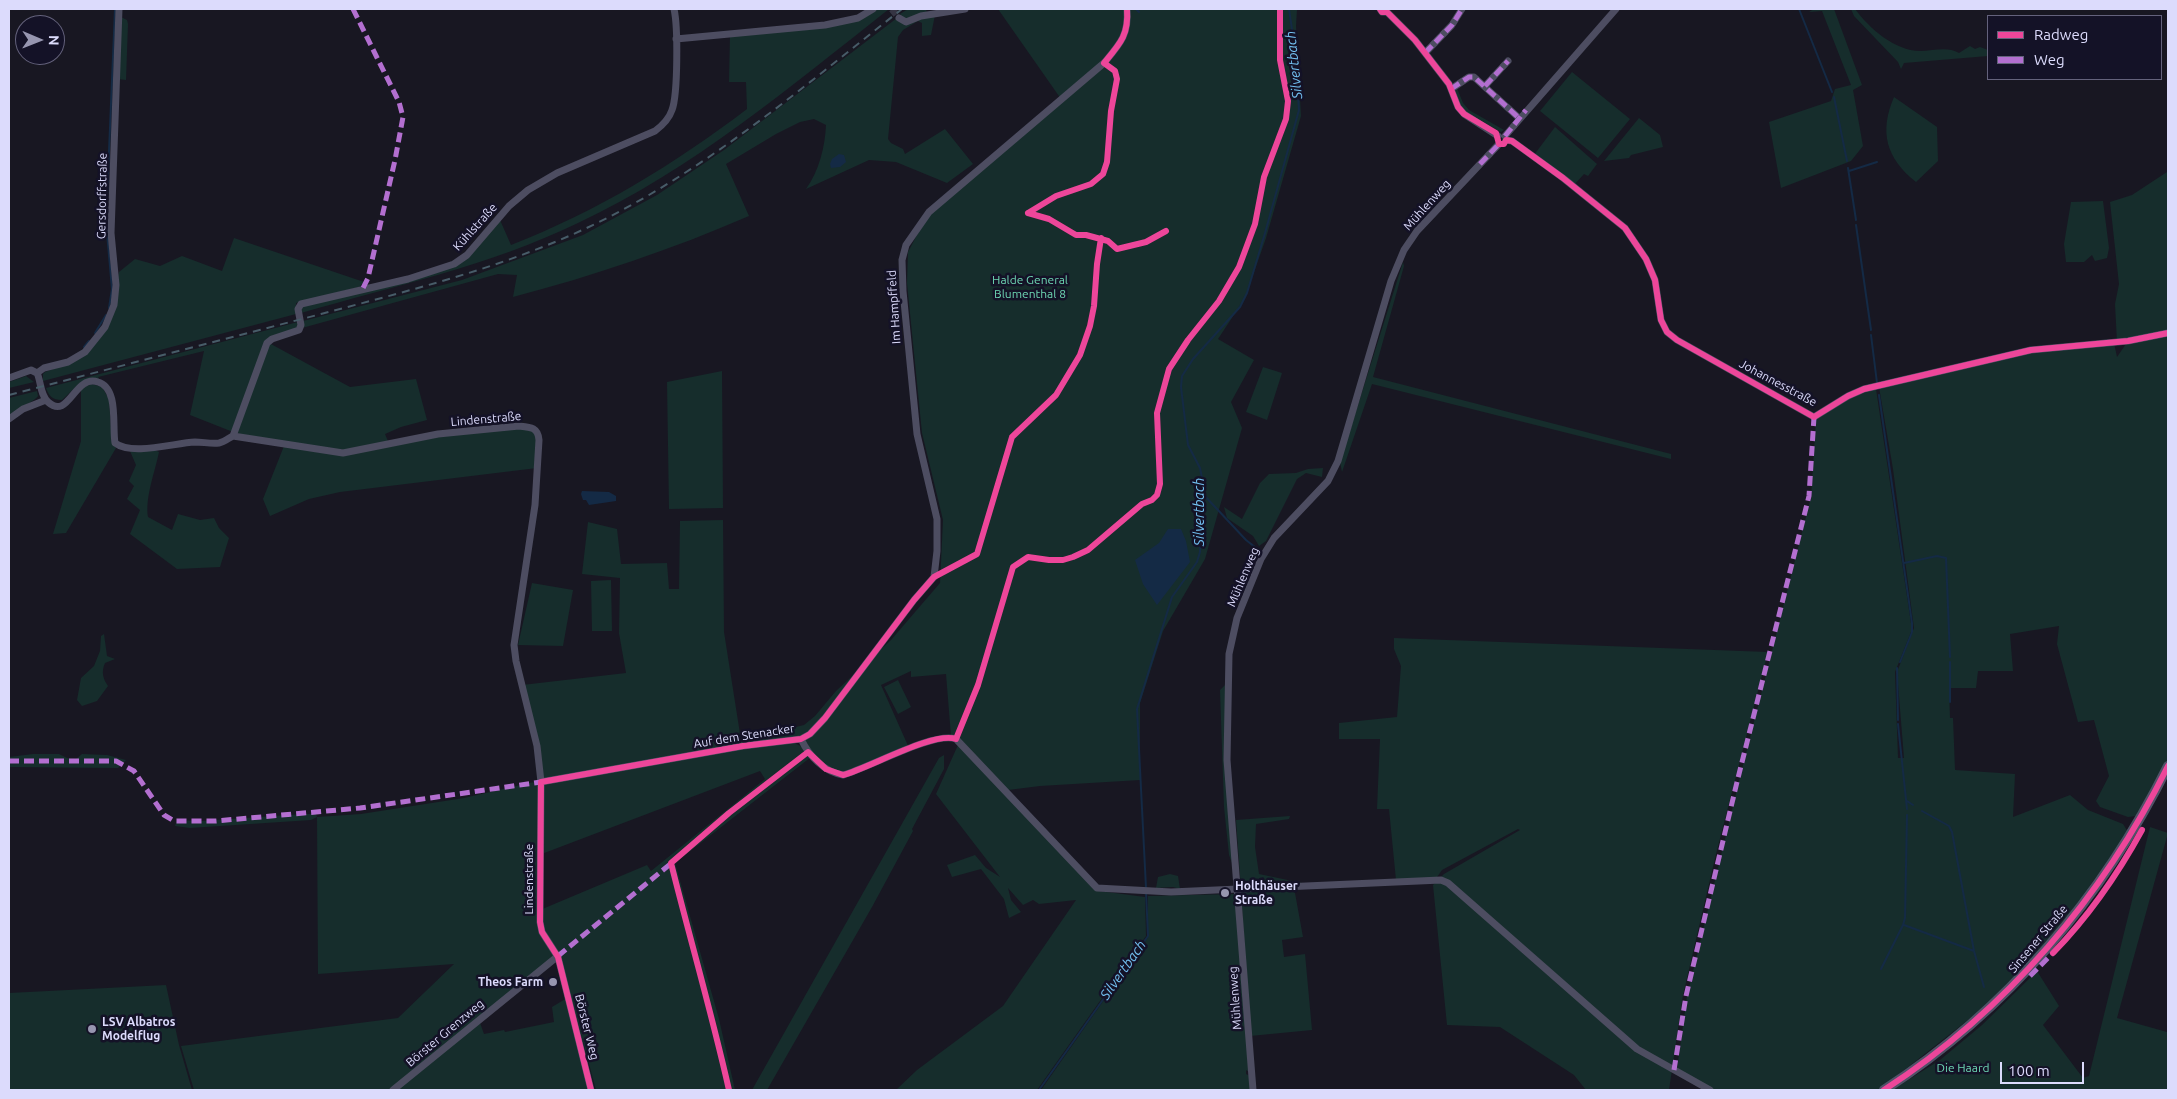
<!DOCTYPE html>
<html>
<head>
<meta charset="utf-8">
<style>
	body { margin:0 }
	#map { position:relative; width:2177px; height:1099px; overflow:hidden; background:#181722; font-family:Ubuntu,sans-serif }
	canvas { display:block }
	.frame { position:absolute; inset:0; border:10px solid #dcdbfc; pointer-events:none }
	.legend { position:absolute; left:1987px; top:15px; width:175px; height:65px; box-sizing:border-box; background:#141227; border:1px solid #64627c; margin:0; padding:6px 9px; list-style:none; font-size:15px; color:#dcdbfc }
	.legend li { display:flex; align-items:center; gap:10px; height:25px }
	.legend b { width:25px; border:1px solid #64627c }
	.north { position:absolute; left:15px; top:15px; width:50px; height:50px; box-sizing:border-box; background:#141227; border:1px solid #64627c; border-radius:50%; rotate:91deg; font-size:14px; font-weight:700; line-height:20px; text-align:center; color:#dcdbfc }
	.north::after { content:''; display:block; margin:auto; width:18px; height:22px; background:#9796b0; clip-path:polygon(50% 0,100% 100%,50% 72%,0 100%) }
	.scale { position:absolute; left:2000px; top:1062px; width:84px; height:22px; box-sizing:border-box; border:2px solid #dcdbfc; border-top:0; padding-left:6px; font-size:15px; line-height:18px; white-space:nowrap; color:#dcdbfc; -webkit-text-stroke:4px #141227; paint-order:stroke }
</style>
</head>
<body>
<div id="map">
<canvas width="2177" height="1099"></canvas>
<div class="frame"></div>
<ul class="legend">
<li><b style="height:6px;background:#ed469a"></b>Radweg</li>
<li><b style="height:6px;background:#b36fd0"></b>Weg</li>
</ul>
<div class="north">N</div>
<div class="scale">100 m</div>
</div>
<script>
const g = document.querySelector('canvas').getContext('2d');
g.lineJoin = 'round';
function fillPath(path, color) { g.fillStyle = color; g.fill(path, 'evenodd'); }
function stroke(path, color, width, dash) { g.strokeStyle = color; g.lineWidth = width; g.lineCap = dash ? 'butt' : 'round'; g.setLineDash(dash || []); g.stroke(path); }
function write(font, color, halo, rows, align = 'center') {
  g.font = font + ' Ubuntu,sans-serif'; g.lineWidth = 5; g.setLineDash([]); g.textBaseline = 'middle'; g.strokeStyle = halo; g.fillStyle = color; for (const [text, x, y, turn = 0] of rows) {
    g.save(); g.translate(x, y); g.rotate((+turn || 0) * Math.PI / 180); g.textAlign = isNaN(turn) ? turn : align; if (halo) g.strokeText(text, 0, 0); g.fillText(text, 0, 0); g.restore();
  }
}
fillPath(new Path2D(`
	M875 9H889C790 87 693 169 578 223 489 266 394 286 301 313V306L453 266 500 220 511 245C598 211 673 165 747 109L746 82H729L730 35 817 28Z
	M908 9H926L927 13 904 19 900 14Z
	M998 9H1297L1296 26 1301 116 1266 238 1245 298 1218 339 1254 360 1231 402 1242 428 1205 559 1163 631 1140 703V780L1040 786 1008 790 951 736 946 674 911 677V671L881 685 909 748C890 756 853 777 833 771 821 767 807 747 801 737L542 781 522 685 626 673 619 633 620 578 582 574 588 522 617 529 621 564 667 563 669 589H679L680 521 723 520 724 632 741 740 804 725 815 716 836 691 891 640 940 583 943 520 922 433 907 283 908 252 929 212 1061 99Z
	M1814 9H1834L1862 85 1853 90 1863 146 1851 161 1781 188 1769 122 1831 101 1835 89 1851 85 1822 11 1809 12Z
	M1851 9H1855C1869 28 1895 51 1920 51 1934 51 1947 46 1959 53L1970 46 1975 49 1980 47 1988 50V56L1904 63 1901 69 1898 62 1854 16Z
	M935 15 931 35 922 36V23L918 21 903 30 898 37 888 139 891 143 903 149 905 154 945 129 973 164 947 183 896 162 869 160 806 189C819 171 825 147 826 125L814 119 800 122 776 134 726 164 749 216C673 249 593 276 513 297L517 275 498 274 302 328 303 321 462 280 583 235 657 195 724 150 897 18 900 20Z
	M121 17 127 20 128 24 126 80 118 79Z
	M1572 72 1630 119 1598 158 1540 111Z
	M1457 88 1463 103 1469 110 1504 130 1501 132 1467 114 1462 108 1455 93Z
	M1894 97 1937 127 1938 161 1916 182C1886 158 1879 132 1894 97Z
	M1639 118 1660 135 1663 147 1631 155 1629 158 1604 161Z
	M1555 127 1597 164 1588 176 1584 174 1574 185 1534 155Z
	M2167 172 2168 332 2117 342 2115 304 2119 284 2110 202 2132 195Z
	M2103 201 2109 248 2107 258 2095 261 2092 255 2084 262H2066L2064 244 2071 202Z
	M234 238 364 282 359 287 296 303V314L43 381V374L45 372 62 366 105 331 119 272 135 259 160 266 182 256 222 271Z
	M1403 262 1404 266 1373 377 1671 454V459L1372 384 1342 472 1340 462Z
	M298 322V328L271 338 233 432 190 415 204 351 98 377 99 379 81 382 62 400C52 400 49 396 46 388Z
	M2168 333V759L2136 816 2128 817 2100 807 2096 801 2109 776 2094 720 2078 722 2057 644 2059 626 2010 634 2013 671H1978L1976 688H1949L1950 718H1953L1955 770 2015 774 2013 817 2070 795 2088 810 2123 824 2128 832 2077 904 2047 943 2001 994 1879 1090H1715L1677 1069 1687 996 1739 781 1811 497 1816 419 1848 398 1876 389 1911 623V632L1895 672 1898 758H1904L1897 672 1914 628 1893 469 1879 387 2030 351 2114 343 2117 357 2128 341Z
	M269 343 350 387 416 379 427 420 401 427 385 434 390 446 438 435 518 427 534 431 537 439V468L340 492 309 499 270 516 263 499 284 446 237 433Z
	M1263 367 1282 373 1267 420 1246 412Z
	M722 371 723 508 669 509 667 382Z
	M26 376 34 382 9 388V382Z
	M92 384 102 387 109 399 112 442 116 448 66 533 53 534 81 441V388Z
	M37 391 38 396C34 402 16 410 9 415V398Z
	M155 450 159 452C155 472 145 497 148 517L172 530 178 514 200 520 214 518 219 528 229 538 220 567 177 569 130 534 140 510 127 499 134 486 129 481 136 465 130 451Z
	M1323 468 1322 477 1306 473 1297 479 1266 541 1259 546 1253 536 1227 518 1224 507 1242 519 1260 483 1269 474 1296 473 1308 469Z
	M611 580 612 631H592L591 581Z
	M532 583 573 590 563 646 518 645Z
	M104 634 107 656 115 659 105 663C101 672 103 679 108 686L97 701 82 706 77 700 81 678 94 666 100 651 101 636Z
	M1394 638 1768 652 1716 854 1683 995 1669 1090H1586L1574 1075 1500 1027 1447 1025 1433 885 1444 874 1520 830 1518 829 1442 870 1435 880H1396L1389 809H1377L1380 739H1339V723L1397 717 1401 666 1394 649Z
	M898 680 911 707 898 714 884 687Z
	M1226 684 1235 871 1229 855 1224 807 1220 690Z
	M789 740 804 748 811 757 675 863 719 1019 735 1090H596L561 959 558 955 389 1090H194L181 1046 398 1018 454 964 318 974 317 817 311 820 190 828 175 826 177 820 201 821 303 814H316L317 817 361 814 464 798 529 783ZM760 771 765 779 651 871 647 865 540 910 539 855Z
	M958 745 1099 891 1145 897 1146 936 1037 1090H896L917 1070 1003 1006 1076 900 1039 904 1033 900 1023 905 1008 888 1011 900 1021 912 1009 918 1004 899 981 869 952 877 947 865 975 855 986 868 1000 877 936 794Z
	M33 754H59L67 758 76 759 82 754 107 755 126 760 118 768 9 767V757Z
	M944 755V769L912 829 913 831 872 907 767 1090H752L939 758Z
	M1290 816 1289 819 1256 824 1255 847 1259 874 1302 883 1297 885 1241 889 1236 820Z
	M2150 827 2168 833 2117 1018 2167 1032 2168 1030V1090H1892L1940 1060 1982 1025 2037 971 2059 1006 2043 1025 2083 1078 2089 1076Z
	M1170 874 1178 876 1180 889 1173 887 1156 888 1158 877Z
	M1291 889 1295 893 1303 937 1282 940 1284 957 1305 954 1312 1030 1250 1036 1241 892Z
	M1234 894 1238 899 1251 1073 1246 1070V1074L1250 1076 1252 1090H1041L1148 937V896Z
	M166 985 179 1045 192 1090H9V993Z
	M567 998 590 1090H396L479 1020 484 1034 504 1030 505 1032 554 1022 552 1007Z`), '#162d2c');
fillPath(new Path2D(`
	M839 154 844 155 846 162 840 167 831 168 830 164 832 159Z
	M582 491 609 492 616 496V501L589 505 586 500H583L581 494Z
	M1168 529H1181L1186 541 1190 562 1157 605 1143 584 1135 560 1159 543Z`), '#142a45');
stroke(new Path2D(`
	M1136 9 1139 12
	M1799 9 1832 92
	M1834 97 1847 161
	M1848 168 1856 220
	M1849 171 1877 162
	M1856 225 1871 330
	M109 308 112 289 106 222 115 9
	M95 333 106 315
	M1871 335 1877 383
	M84 347 89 341
	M1879 395 1912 623V632L1900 662
	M1202 493 1246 540 1260 551
	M1904 563 1937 556 1946 558 1950 657
	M1950 662V702
	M1897 668 1898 720
	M1898 724 1907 809
	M1907 801 1913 805
	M1922 811 1949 826 1952 832 1974 951 1984 987
	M1146 888 1137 709 1172 597 1197 562 1200 552 1202 478 1200 468 1188 445 1181 387 1182 376 1193 359 1240 307 1247 293 1265 233 1299 110 1295 50 1289 9
	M1904 925 1974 951
	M1881 969 1903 925 1905 918 1907 815
	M1039 1090 1148 936 1146 892`), '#142a45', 2);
stroke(new Path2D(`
	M892 9 899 18`), '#353443', 7, [7, 3.5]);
stroke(new Path2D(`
	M1380 9 1382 12H1387L1415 40 1449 84 1458 107 1464 114 1498 136
	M899 18 906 22 921 16 965 9
	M676 39 825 25 858 18 873 9
	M1425 53 1452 25 1462 9
	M1485 86 1508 61
	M1451 89 1469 77H1474L1519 118
	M1505 136 1616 9
	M1506 140 1512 141 1563 178 1625 228 1646 259 1655 280 1661 320 1667 332 1677 340 1814 417 1848 396 1864 389 2031 350 2128 341 2168 333
	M37 373C41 381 40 395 48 402 69 421 74 374 98 382 119 388 112 426 115 443 132 456 174 443 195 442 203 442 211 444 219 443 224 442 229 438 233 436L343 453 438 434 519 426C530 427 538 427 539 440L535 505 514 645 516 661 537 746 541 782 540 922 542 932 558 957 591 1090
	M37 373 44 368 68 362 85 352 105 327 114 305 116 285 111 233 119 9
	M9 378 31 370 37 373
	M9 419 23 409 46 400
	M233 436 267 343 272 339 299 330 301 325 298 309 301 304 408 279 454 264 467 255 509 206 528 190 557 173 655 131C663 125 669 119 672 110 678 94 678 26 674 9
	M801 739C809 756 824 772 843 775 869 768 934 731 956 739L1097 888 1171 892 1441 880 1448 883 1637 1049 1710 1090
	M541 782 743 746 801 739 810 734 825 718 914 600 934 577 937 551V519L917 434 903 291 902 260 906 245 929 212 1104 63C1120 44 1129 35 1127 9
	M393 1090 558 956
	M1253 1090 1227 760 1229 654 1237 618 1261 559 1274 538 1328 481 1338 461 1391 281 1404 250 1417 231 1499 144`), '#4d4d61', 7);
stroke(new Path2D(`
	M1884 1090C2007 1010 2103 897 2168 766`), '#505268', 10);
stroke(new Path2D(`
	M9 395C113 368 217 341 321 314 419 288 517 264 607 218 715 163 808 83 902 9`), '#475c68', 2, [8, 6]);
stroke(new Path2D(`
	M353 9 399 102 403 117 395 160 368 278 363 288
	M1425 53 1452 25 1462 9
	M1485 86 1508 61
	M1451 89 1469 77H1474L1519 118
	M1505 136 1526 110
	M1480 164 1499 144
	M9 761H116L134 771 164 815 174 821H216L360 808 541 782
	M558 956 674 861
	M2030 976 2055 951
	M1674 1070 1686 996 1737 782 1809 496 1814 417`), '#b36fd0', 5, [10, 5]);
stroke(new Path2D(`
	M1380 9 1382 12H1387L1415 40 1449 84 1458 107 1464 114 1496 133 1499 144H1504L1506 140 1512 141 1563 178 1625 228 1646 259 1655 280 1661 320 1667 332 1677 340 1814 417 1848 396 1864 389 2031 350 2128 341 2168 333
	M1028 213 1056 196 1091 184 1103 174 1107 162 1111 111 1117 79 1115 71 1104 63C1120 44 1129 35 1127 9
	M1028 213 1049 219 1076 235H1086L1108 241 1117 249 1146 242 1166 231
	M2053 953C2087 918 2119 872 2142 830
	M591 1090 558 957 542 932 540 922 541 782 743 746 801 739 810 734 825 718 914 600 934 577 977 554 1012 437 1056 395 1080 355 1090 326 1094 306 1097 264 1101 238
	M729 1090C712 1014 690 939 671 863L729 813 808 752 826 769 843 775C869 768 934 731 956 739L978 685 1013 567 1028 557 1049 560H1063L1073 557 1088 550 1142 504 1152 500 1157 495 1160 484 1157 413 1169 369 1188 340 1219 301 1239 267 1255 224 1264 177 1286 119 1288 101 1280 60V9
	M1884 1090C2007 1010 2103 897 2168 766`), '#ed469a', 6);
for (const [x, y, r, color] of [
	[1225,893,5,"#9796b0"],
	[553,982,5,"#9796b0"],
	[92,1029,5,"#9796b0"]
]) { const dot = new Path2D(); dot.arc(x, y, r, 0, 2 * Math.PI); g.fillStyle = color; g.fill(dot); stroke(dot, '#141227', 2); }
write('12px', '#dcdbfc', '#141227', [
	["Gersdorffstraße",102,196,-89],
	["Mühlenweg",1427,205,-48],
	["Kühlstraße",475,227,-48],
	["Im Hampffeld",894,307,-94],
	["Johannesstraße",1778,383,28],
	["Lindenstraße",486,419,-5],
	["Mühlenweg",1243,577,-67],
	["Auf dem Stenacker",744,736,-9],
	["Lindenstraße",529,879,-90],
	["Sinsener Straße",2038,939,-50],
	["Mühlenweg",1235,998,-94],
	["Börster Weg",587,1027,76],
	["Börster Grenzweg",445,1033,-40]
]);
write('12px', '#6dd6b3', '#141227', [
	["Halde General",1030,280],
	["Blumenthal 8",1030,294],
	["Die Haard",1963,1068]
]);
write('bold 12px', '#dcdbfc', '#141227', [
	["Holthäuser",1235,886],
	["Straße",1235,900],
	["Theos Farm",543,982,"right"],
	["LSV Albatros",102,1022],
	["Modelflug",102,1036]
], 'left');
write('italic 14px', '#73c1f2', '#141227', [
	["Silvertbach",1294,65,-96],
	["Silvertbach",1199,512,-90],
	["Silvertbach",1123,970,-55]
]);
</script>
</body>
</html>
